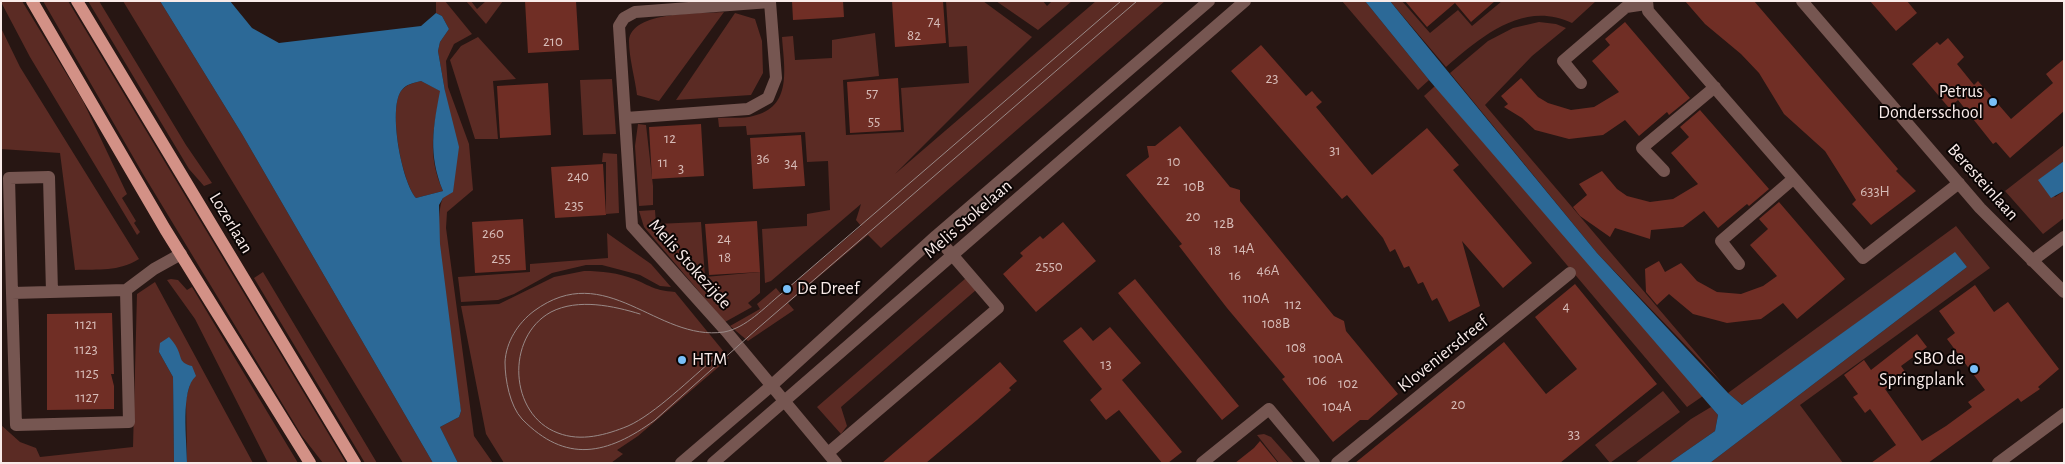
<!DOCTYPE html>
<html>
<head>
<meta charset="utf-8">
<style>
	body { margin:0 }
	#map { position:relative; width:2065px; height:464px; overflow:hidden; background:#271613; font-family:"Alegreya Sans",sans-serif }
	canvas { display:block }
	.frame { position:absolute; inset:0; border:2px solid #f9ebe9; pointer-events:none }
</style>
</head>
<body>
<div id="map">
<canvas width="2065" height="464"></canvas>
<div class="frame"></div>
</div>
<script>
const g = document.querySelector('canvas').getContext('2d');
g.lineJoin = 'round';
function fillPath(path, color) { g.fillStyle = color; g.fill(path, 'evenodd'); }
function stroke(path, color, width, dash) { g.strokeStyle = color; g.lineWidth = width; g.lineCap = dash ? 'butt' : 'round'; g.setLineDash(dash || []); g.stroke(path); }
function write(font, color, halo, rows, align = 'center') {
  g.font = font + ' "Alegreya Sans",sans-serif'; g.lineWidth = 4; g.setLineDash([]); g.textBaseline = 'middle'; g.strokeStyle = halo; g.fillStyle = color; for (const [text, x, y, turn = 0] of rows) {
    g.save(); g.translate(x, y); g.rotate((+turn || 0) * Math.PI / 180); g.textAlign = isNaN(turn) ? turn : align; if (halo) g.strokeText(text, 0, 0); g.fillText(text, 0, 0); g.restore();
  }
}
fillPath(new Path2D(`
	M22 1 83 101 127 194 122 198 136 221 134 223 140 232 137 235 30 57 1 2Z
	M43 1H68L346 463H323L302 436 143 174Z
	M88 1H99L186 145 212 183 204 186 189 169Z
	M123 1H160L242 134 433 463H403Z
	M436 1H445L472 34 454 44 446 61 448 87 469 144 473 190 447 212 446 228 474 436 493 463H458L440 427 459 417 461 411C456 373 429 224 443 198L445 91 438 51 440 42 449 29 442 16 436 13Z
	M466 1H471L477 9 486 1H503L486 24Z
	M946 1H983L1032 37 895 174 1096 1H1165L881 248 868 235 788 303 794 310 748 341 730 326 760 309 757 304 776 288 781 294 861 226 856 220 861 204 771 281 765 283 762 229 807 226V214L830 210 828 161 807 162 805 132 747 135 746 126 719 127 718 118C729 117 743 119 753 116 793 107 784 68 782 37L793 36 795 60 832 58V40L875 33 879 76 843 80 846 135 904 132 901 88 969 83 967 46 949 47Z
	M996 1H1043L1047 6 1052 1H1072L1038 30Z
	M1342 1H1365L1429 80 1418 90Z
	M1390 1H1402L1430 33 1458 10 1472 26 1502 1H1596L1572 23C1523 0 1481 37 1446 67Z
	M724 12 659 101 637 95C635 78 629 58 629 41 631 10 701 14 724 12Z
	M735 13 755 19 762 41 763 73 751 95 676 100Z
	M1539 22 1556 24 1566 28 1532 56 1485 105 1722 383 1597 253 1450 73 1488 41 1513 28Z
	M1 28 20 67 139 259C118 272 99 269 75 270L60 153 1 149Z
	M478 37 516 79 493 81 498 139H475L450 60 461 46Z
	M612 79 616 134 583 135 580 80Z
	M421 81 441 91C433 128 427 155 443 191L416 198C402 181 388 110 401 91 407 84 413 83 421 81Z
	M1435 86 1703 396 1687 407 1424 96Z
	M638 124 646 125 653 186V205L639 206 635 146Z
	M2064 145V161L2039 180 2055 197 2064 191V218L2043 234 2005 191Z
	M603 153 617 154 619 213 606 214V162H602Z
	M655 210 656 224 701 222 705 277 760 272V293L748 303 752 307 725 322 644 227 639 211Z
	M1956 226 1990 268 1800 405 1843 463H1710L1967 267 1955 253 1742 405 1728 393Z
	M607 233 651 264 671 287 660 286 640 275 602 265H586L552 273 514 294 498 300 461 302 458 277 530 272V264L608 258Z
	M584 271C602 271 618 273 634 279 653 287 653 290 675 292L729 358 638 436 617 450 623 454 611 463H504L486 434 461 306 499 304 554 277Z
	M263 272 377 463H365L254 278Z
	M966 278 976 290 841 407 847 426 841 434 817 407Z
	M171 279 178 280 187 290 192 287 298 463H268L195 319 167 280Z
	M155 282 253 463H187L186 399 191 380 178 354 159 352 173 377 174 463H1V425L20 442 36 448 40 457 133 447 137 294Z
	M1663 391 1680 412 1610 463 1595 445Z
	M1711 407 1718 415 1715 431 1669 463H1635L1691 419Z
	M1264 434 1271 437 1294 463H1279L1257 435Z`), '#5b2b24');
fillPath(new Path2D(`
	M160 1H230L252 28 279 43 421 26 436 13 442 16 449 29 440 42 438 51 445 91 459 147 453 192 443 198 439 205 440 244 461 411 459 417 440 427 458 463H433L242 134ZM421 81 440 91C433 128 428 154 443 191L416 198C402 182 388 110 401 91 406 84 413 83 421 81Z
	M1365 1H1390L1597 253 1728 393 1742 405 1955 252 1967 267 1710 463H1669L1715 431 1718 415 1429 80Z
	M2064 161V191L2051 198 2038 180Z
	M169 337C172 340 175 344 177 348 182 358 179 363 192 366L196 376C180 389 187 441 187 463H174L173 377 159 352 160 343Z`), '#2c6997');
fillPath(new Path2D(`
	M525 1H576L579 50 528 53Z
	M792 1H843L844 17 793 20Z
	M892 1H943L946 43 895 47Z
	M1405 1H1495L1471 22 1455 3 1427 27Z
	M1685 1H1754L1898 169 1896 171 1916 191 1871 225 1852 204 1856 200 1825 151 1784 114 1759 73 1741 54 1705 24Z
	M1870 1H1907L1917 13 1896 31Z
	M1625 22 1690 98 1669 115 1667 112 1639 136 1625 120 1603 135 1569 139 1535 130 1522 118 1504 107 1508 104 1501 96 1521 78 1538 97 1548 103 1571 110 1594 107 1619 92 1592 61 1610 45 1605 39Z
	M1948 38 1964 57 1957 64 1974 85 1978 81 2011 119 2053 83 2046 74 2064 59V111L2010 158 1996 142 1993 144 1958 100 1949 108 1912 64 1937 42 1940 45Z
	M1261 45 1306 96 1312 91 1317 97 1322 102 1316 107 1372 175 1427 128 1459 165 1453 170 1532 263 1503 288 1462 241 1480 306 1449 322 1437 298 1432 301 1423 282 1418 284 1409 266 1404 268 1395 249 1390 252 1383 238 1347 195 1342 199 1231 71Z
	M898 78 901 130 850 133 847 82Z
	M548 83 551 135 500 138 497 86Z
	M1700 110 1769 189 1749 206 1747 204 1718 228 1704 211 1683 227 1651 230 1650 239 1615 228 1610 237 1580 216 1573 207 1587 195 1579 184 1602 171 1617 189 1627 196 1650 202 1673 199 1698 184 1671 153 1689 137 1680 127Z
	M701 124 704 176 652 179 649 127Z
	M1180 126 1230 187 1240 190V201L1334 316 1344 321 1346 331 1398 394 1368 420H1360L1333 442 1282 379 1285 377 1227 308 1179 246 1182 244 1126 175 1149 157 1147 146H1155Z
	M801 135 805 186 753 189 750 138Z
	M603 164 606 215 555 218 551 167Z
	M1779 202 1845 279 1797 319 1783 303 1761 319 1727 323 1693 314 1669 294 1657 305 1646 292 1645 269 1659 261 1665 272 1681 263 1697 281 1717 292 1741 294 1763 286 1777 276 1750 245 1768 229 1759 219Z
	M523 219 526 270 475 273 472 222Z
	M757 221 760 272 709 275 705 224Z
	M1063 222 1096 261 1036 312 1003 274 1023 256 1020 253 1040 236 1043 239Z
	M1135 279 1239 406 1222 420 1118 293Z
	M1575 284 1657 384 1626 409 1560 463H1355L1504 342 1546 394 1577 369 1535 317Z
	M1975 285 1994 312 2008 302 2059 369 2038 387 2040 389 2021 402 2018 398 1928 463H1871L1896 445 1870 409 1865 413 1853 397 1858 394 1844 375 1864 360 1871 370 1917 334 1927 347 1901 366 1906 373 1885 389 1922 441 1946 426 1972 407 1968 402 1985 390 1947 339 1955 333 1939 311Z
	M112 313 114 374H111L114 386V409L47 410V314Z
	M1081 327 1093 341 1110 327 1141 363 1122 380 1182 452 1168 463H1162L1119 410 1106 420 1090 400 1102 389 1063 341Z
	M1000 362 1017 381 1009 388 1011 390 977 420 926 463H882Z
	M1260 441 1278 463H1235L1254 448Z`), '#702e25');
stroke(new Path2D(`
	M1647 1 1648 11 1863 258 1959 183
	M1802 1 1980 208 2064 292
	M1581 83 1563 61 1626 7 1646 4
	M626 118 748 109 768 98 776 78 770 2 635 12 624 18 619 26 632 226 726 331 836 463
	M1664 171 1642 148 1715 87
	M2032 261 2064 237
	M1739 264 1721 241 1793 179
	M126 290 129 422 16 425 12 293Z
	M126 290 154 269 181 254
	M12 293 9 178 49 177 52 292
	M828 453 998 308 936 236
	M681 463 771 386 936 236 1209 1
	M713 463 1245 1
	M1202 463 1269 409 1314 463
	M1337 463 1570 273
	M1998 463 2064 414`), '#765651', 12);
stroke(new Path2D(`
	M32 1 165 229 310 463
	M77 1 355 463`), '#d39186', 12);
stroke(new Path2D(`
	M1121 1 781 294C765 307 746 328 724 332 657 342 606 258 534 311 518 323 506 342 505 362 505 380 510 406 522 419 566 464 607 455 655 420L757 329 1137 1
	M640 314C614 306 578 298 551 312 505 337 509 415 558 433 581 442 606 435 628 426 655 414 691 378 715 358`), '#998987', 1);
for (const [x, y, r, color] of [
	[1993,102,5,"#79bff8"],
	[787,289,5,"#79bff8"],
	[682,360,5,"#79bff8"],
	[1974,369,5,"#79bff8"]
]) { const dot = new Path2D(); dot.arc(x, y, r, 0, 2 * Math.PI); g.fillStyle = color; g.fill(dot); stroke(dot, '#0b0504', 2); }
write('15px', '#d7bcb8', null, [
	["74",934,21],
	["82",914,35],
	["210",553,41],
	["23",1272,78],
	["57",872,93],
	["55",874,121],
	["12",670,138],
	["31",1335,150],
	["36",763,158],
	["10",1174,161],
	["11",663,162],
	["34",791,163],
	["3",681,168],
	["240",578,176],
	["22",1163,180],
	["10B",1194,186],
	["633H",1875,191],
	["235",574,205],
	["20",1193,216],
	["12B",1224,223],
	["260",493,233],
	["24",724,238],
	["14A",1244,248],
	["18",1215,250],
	["18",725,257],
	["255",501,258],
	["2550",1049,266],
	["46A",1268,270],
	["16",1235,275],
	["110A",1256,298],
	["112",1293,304],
	["4",1566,306],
	["108B",1276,323],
	["1121",86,324],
	["108",1296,347],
	["1123",86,349],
	["100A",1328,358],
	["13",1106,364],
	["1125",87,373],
	["106",1317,380],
	["102",1348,383],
	["1127",87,397],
	["20",1458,404],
	["104A",1337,406],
	["33",1574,434]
]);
write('18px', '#f9ebe9', '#0b0504', [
	["Petrus",1983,92],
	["Dondersschool",1983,113],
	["De Dreef",797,289,"left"],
	["SBO de",1964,359],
	["Springplank",1964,380],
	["HTM",692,360,"left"]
], 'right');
write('18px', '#f9ebe9', '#0b0504', [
	["Beresteinlaan",1983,182,48],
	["Melis Stokelaan",968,219,-41],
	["Lozerlaan",231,223,59],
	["Melis Stokezijde",690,264,48],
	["Kloveniersdreef",1443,354,-39]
]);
</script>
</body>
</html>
